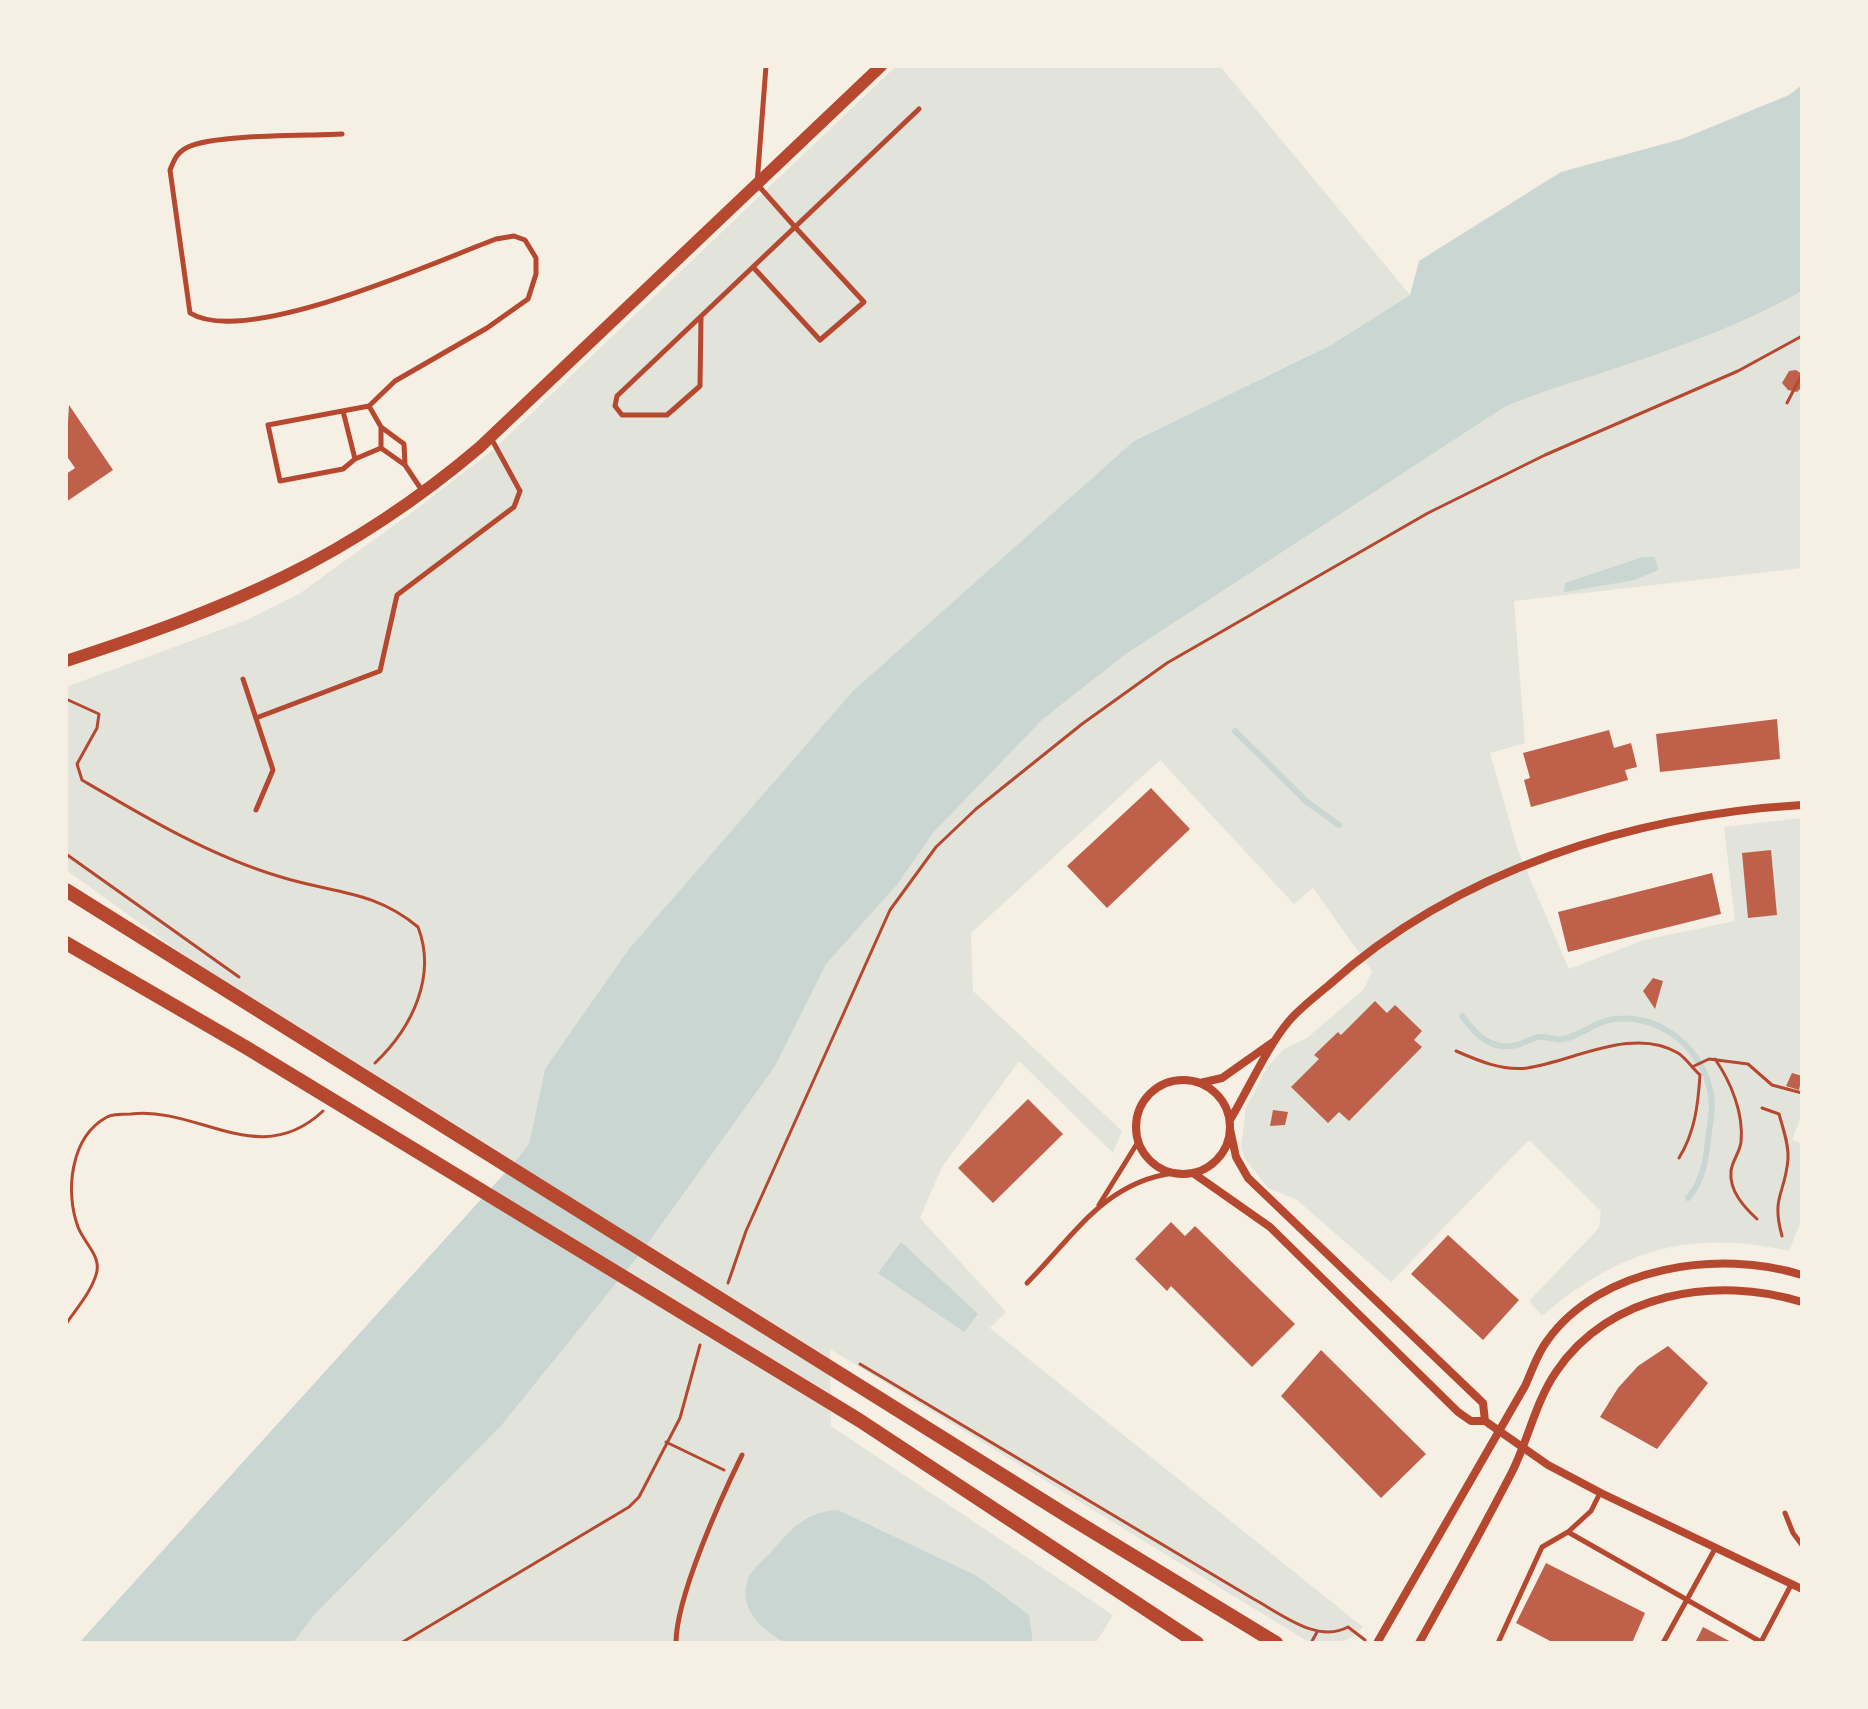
<!DOCTYPE html>
<html>
<head>
<meta charset="utf-8">
<style>
	body { margin:0 }
	#map { position:relative; width:1868px; height:1709px; overflow:hidden; background:#f6efe4; font-family:Karla,sans-serif }
	canvas { display:block }
	.frame { position:absolute; inset:0; border:68px solid #f6efe4; pointer-events:none }
</style>
</head>
<body>
<div id="map">
<canvas width="1868" height="1709"></canvas>
<div class="frame"></div>
</div>
<script>
const g = document.querySelector('canvas').getContext('2d');
g.lineJoin = 'round';
function fillPath(path, color) { g.fillStyle = color; g.fill(path, 'evenodd'); }
function stroke(path, color, width, dash) { g.strokeStyle = color; g.lineWidth = width; g.lineCap = dash ? 'butt' : 'round'; g.setLineDash(dash || []); g.stroke(path); }
fillPath(new Path2D(`
	M896 66H1220L1410 295 1331 345 1134 441 545 1069 529 1144 513 1164 224 984 66 870V687L247 620 299 594 411 513 494 449Z
	M1802 291V568L1514 601 1525 743 1490 753 1518 851 1569 969 1644 940 1735 921 1724 827 1802 818V1114L1792 1140 1802 1144V1219L1789 1251C1688 1229 1620 1250 1542 1316L1529 1301 1599 1228 1601 1211 1529 1140 1391 1282 1297 1200 1268 1188 1245 1159 1241 1146 1246 1107 1268 1066 1284 1049 1307 1038 1364 989 1372 971 1313 888 1294 904 1160 760 971 933 973 991 1122 1131 1113 1153 1019 1061 942 1167 920 1218 1006 1312 990 1328 1363 1627C1349 1644 1327 1648 1307 1641L830 1349 831 1426 1113 1615 1096 1643H293L315 1614 501 1426 643 1250 826 964 897 885 933 833 1043 719 1126 654 1503 408C1538 392 1572 383 1608 371 1674 349 1742 325 1802 291Z`), '#e2e4dc');
fillPath(new Path2D(`
	M1802 85V291C1742 325 1674 349 1608 371 1572 383 1538 392 1503 408L1126 654 1043 719 933 833 897 885 826 964 775 1066 643 1250 501 1426 315 1614 293 1643H79L513 1164 529 1144 545 1069 629 949 853 691 1134 441 1331 345 1410 295 1419 261 1561 172 1682 139 1789 95Z
	M1643 557H1655L1658 570 1635 580 1564 592 1565 583Z
	M901 1242 978 1314 964 1332 878 1273Z
	M838 1510 977 1576 1029 1615 1033 1643H785C763 1630 737 1609 748 1579 752 1569 766 1558 773 1550 793 1527 806 1512 838 1510Z`), '#c9d6d2');
stroke(new Path2D(`
	M1235 731 1307 802 1339 825
	M1462 1016C1476 1035 1491 1051 1517 1045 1525 1043 1533 1037 1540 1037 1548 1036 1555 1041 1564 1039 1580 1036 1593 1023 1609 1020 1667 1009 1719 1063 1711 1118 1706 1146 1708 1176 1688 1198`), '#c9d6d2', 6);
fillPath(new Path2D(`
	M1796 370 1802 374V387L1797 392 1788 390 1782 383 1789 371Z
	M69 405 113 470 66 502V474L75 468 66 455Z
	M1777 719 1780 759 1660 772 1656 734Z
	M1609 730 1614 748 1631 743 1637 767 1625 770 1628 780 1531 807 1524 780 1530 778 1523 753Z
	M1151 788 1190 829 1107 908 1067 866Z
	M1771 850 1777 915 1748 918 1742 853Z
	M1712 873 1721 914 1568 952 1558 912Z
	M1653 978 1663 981 1655 1009 1643 991Z
	M1375 1001 1387 1013 1395 1005 1422 1031 1414 1040 1422 1047 1349 1121 1339 1112 1328 1123 1291 1087 1319 1059 1314 1055 1338 1032 1341 1035Z
	M1792 1073 1802 1076 1799 1090 1786 1086Z
	M1028 1099 1063 1134 993 1203 958 1168Z
	M1273 1110 1288 1112 1285 1125 1270 1126Z
	M1171 1222 1185 1236 1195 1226 1295 1324 1252 1367 1171 1286 1167 1291 1135 1259Z
	M1448 1235 1519 1300 1483 1340 1411 1274Z
	M1668 1346 1708 1383 1657 1449 1600 1417 1618 1388 1638 1366Z
	M1321 1350 1426 1454 1381 1498 1281 1396Z
	M1546 1563 1645 1613 1632 1643H1554L1516 1623Z
	M1703 1627 1733 1643H1695Z`), '#bf614a');
stroke(new Path2D(`
	M1787 403 1802 374
	M66 699 99 714 97 728 77 764 82 780C145 817 210 856 281 877 332 893 374 890 418 927 437 976 412 1028 375 1063
	M66 854 239 977
	M1456 1051C1479 1061 1502 1071 1527 1068 1574 1061 1633 1026 1678 1053 1686 1058 1693 1069 1700 1075 1698 1105 1695 1132 1679 1158
	M1715 1059C1731 1082 1744 1114 1741 1142 1740 1152 1732 1161 1731 1171 1729 1191 1744 1207 1757 1219
	M1692 1067 1709 1059 1748 1064 1772 1085 1802 1093
	M1762 1108 1779 1114C1783 1129 1789 1144 1788 1159 1785 1195 1771 1196 1782 1236
	M728 1283 746 1231 890 910 936 847 976 809 1082 724 1167 663 1428 513 1545 455 1738 371 1802 336
	M66 1324C76 1309 93 1290 97 1271 100 1255 83 1241 78 1227 65 1192 70 1137 107 1117 112 1114 124 1114 131 1114 199 1106 259 1171 323 1111
	M860 1364 1252 1598C1280 1613 1317 1644 1348 1627L1365 1640
	M666 1442 724 1470
	M401 1643 629 1507 639 1497 680 1418 700 1345
	M1311 1643 1317 1632`), '#b5482f', 3);
stroke(new Path2D(`
	M342 134C308 136 214 134 188 147 177 152 174 160 170 170L190 313C246 348 434 262 496 239L514 236 525 240 536 258V274L528 299 487 328 395 381 369 406 268 425 280 481 343 469 355 459 381 448
	M753 267 820 340 864 302 795 227 919 109
	M701 317 700 386 667 415H622L615 406 617 396 795 227 757 184 766 66
	M369 406 381 427V448L405 465 423 492
	M343 411 355 459
	M381 427 404 444 405 465
	M243 679 273 770 256 810
	M256 718 380 671 397 595 514 507 520 491 491 438
	M1099 1205 1138 1142
	M1027 1283C1073 1237 1104 1182 1174 1173
	M1600 1493 1591 1511 1568 1532 1761 1642 1791 1585
	M1785 1513 1793 1533 1802 1545
	M676 1643C676 1597 721 1498 742 1455
	M1498 1643 1542 1547 1568 1532
	M1663 1643 1716 1547`), '#b5482f', 5);
stroke(new Path2D(`
	M1136 1127a47 47 0 1 1 94 0a47 47 0 1 1-94 0Z
	M1200 1083 1222 1078 1273 1042
	M1230 1120C1248 1090 1267 1047 1289 1021 1300 1008 1316 996 1329 985 1457 870 1633 815 1802 805
	M1230 1129 1236 1157 1248 1178 1483 1403 1485 1421
	M1193 1173 1270 1227 1458 1412 1471 1421H1485L1548 1465 1601 1493 1802 1589
	M1377 1643 1525 1386C1532 1371 1537 1354 1547 1341 1600 1266 1720 1249 1802 1275
	M1419 1643C1451 1586 1482 1530 1512 1472 1528 1440 1536 1401 1556 1372 1609 1293 1716 1275 1802 1302`), '#b5482f', 8);
stroke(new Path2D(`
	M66 661C229 608 347 560 480 447L881 66`), '#b5482f', 12);
stroke(new Path2D(`
	M66 890 1069 1517 1276 1643
	M66 943 247 1048 859 1420 1197 1643`), '#b5482f', 14);
</script>
</body>
</html>
